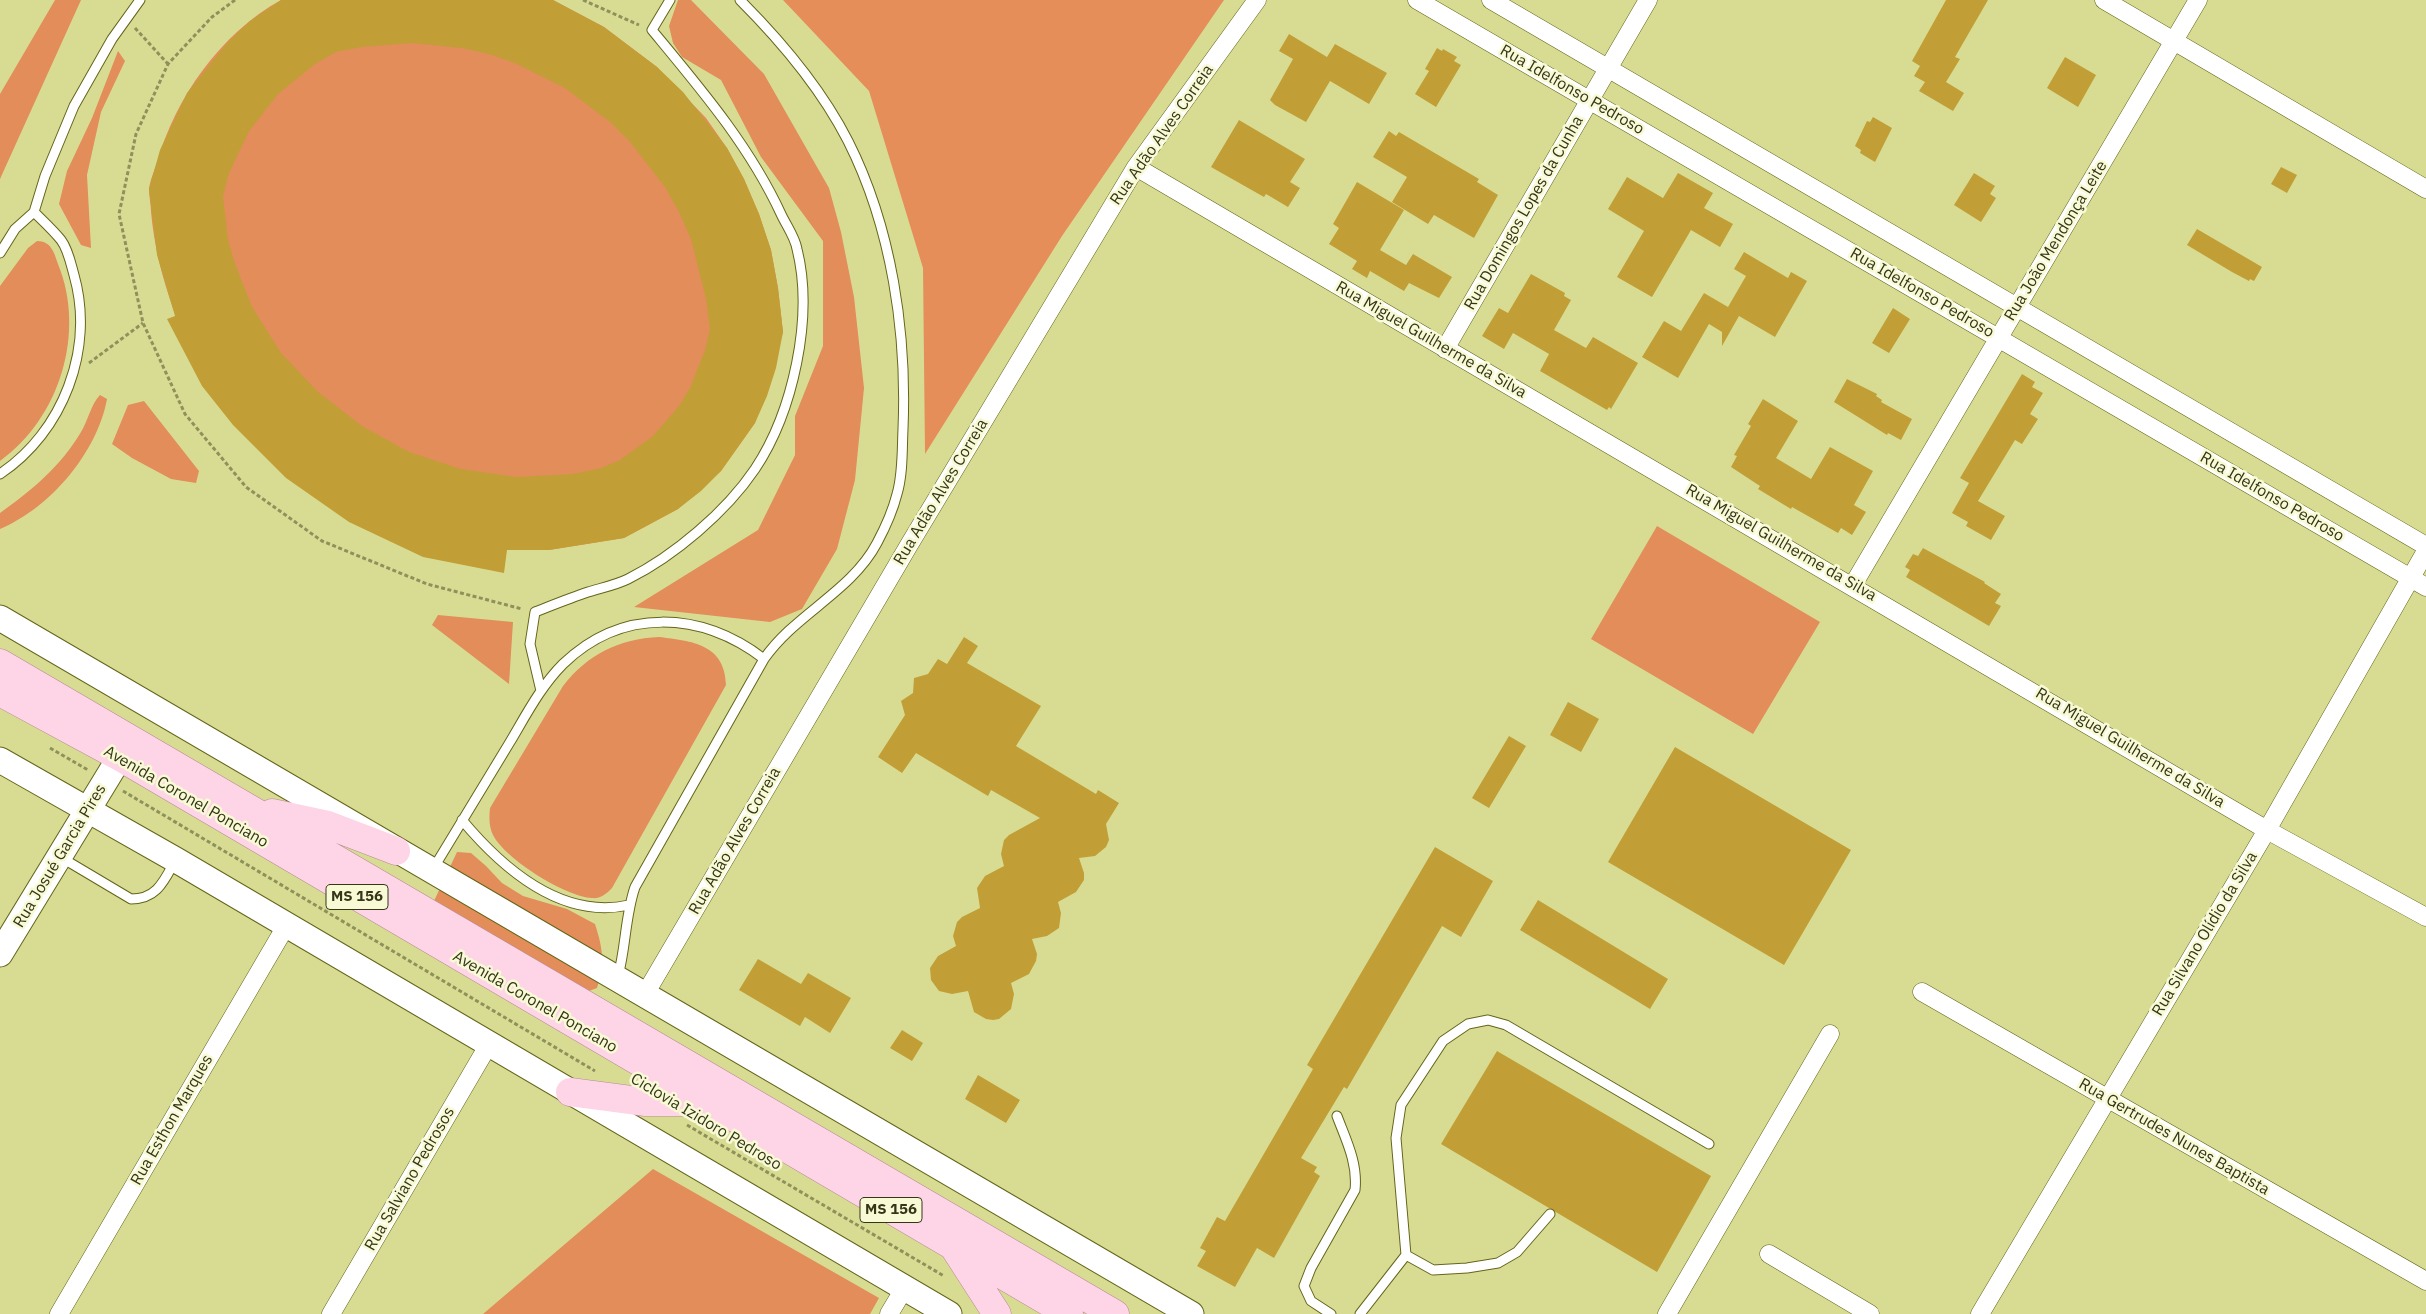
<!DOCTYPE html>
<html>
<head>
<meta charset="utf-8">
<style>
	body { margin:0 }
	canvas { display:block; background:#d8dc92 }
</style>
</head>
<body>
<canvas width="2426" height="1314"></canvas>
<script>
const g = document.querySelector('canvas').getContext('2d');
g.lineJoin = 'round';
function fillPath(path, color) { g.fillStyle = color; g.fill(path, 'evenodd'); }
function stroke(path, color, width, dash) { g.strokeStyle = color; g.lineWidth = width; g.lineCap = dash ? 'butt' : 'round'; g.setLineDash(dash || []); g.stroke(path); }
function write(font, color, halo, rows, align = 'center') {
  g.font = font + ' "IBM Plex Sans",sans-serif'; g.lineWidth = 5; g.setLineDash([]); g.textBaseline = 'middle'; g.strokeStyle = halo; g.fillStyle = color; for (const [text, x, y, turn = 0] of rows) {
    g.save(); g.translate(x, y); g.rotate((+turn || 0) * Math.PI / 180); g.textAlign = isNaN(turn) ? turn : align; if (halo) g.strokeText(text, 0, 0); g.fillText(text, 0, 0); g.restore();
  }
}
fillPath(new Path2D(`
	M55 0H81L0 179V94Z
	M281 0H553L604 27 657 67 706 118 727 148 744 179 759 214 771 250 778 288 783 332 755 423 721 471 678 509 624 538 549 550 173 308C162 277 154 245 151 212 151 205 149 196 149 189 150 181 154 171 157 163 175 98 221 33 281 0Z
	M678 0H691L764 74 829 188 841 232 854 297 864 388 855 480 837 549 802 609 770 622 634 607 758 530 795 455V416L823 346V241L761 157 721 80 682 57 673 43 669 26Z
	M118 51 125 61 101 112 87 175 91 248 81 245 59 204 67 171 92 118Z
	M37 241C51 241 54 252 58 264 86 332 60 418 0 461V286L28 248Z
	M100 395 107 399C97 453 50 508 0 529V513C31 491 61 466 81 432 88 421 91 404 100 395Z
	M144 401 199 471 196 483 171 479 132 458 112 444 128 405Z
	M1657 526 1820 622 1753 734 1591 639Z
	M438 615 513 622 509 684 432 625Z
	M659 637C692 641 725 644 726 685L612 888C606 894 601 899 592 898 566 897 505 859 493 835 489 826 489 818 490 808L563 686C588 654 619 639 659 637Z
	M457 852 471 853 486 866 502 883 523 896 567 909 595 924C603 949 605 963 597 988L589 991 434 901Z
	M653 1169 879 1298 870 1314H483Z`), '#e28d5a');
fillPath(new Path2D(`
	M783 0H1224L1062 236 925 454 923 268 869 91Z`), '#e68e5a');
fillPath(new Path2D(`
	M281 0H553L604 27 657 67 683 92 727 148 744 179 759 214 771 250 778 288 783 332 776 368 767 396 755 423 721 471 701 491 678 509 624 538 549 550H507L504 573 423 557 349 522 286 478 233 425 202 386 167 319 175 316 157 255 149 189 160 150 187 93 227 43 250 21ZM412 43 462 48 489 54 515 63 565 88 610 122 630 142 665 187 679 212 691 239 706 299 710 329 705 350 690 388 679 406 653 436 620 460 601 468 573 474 517 477 461 469 409 452 362 426 318 392 281 353 252 307 234 261 228 240 223 196 229 173 249 131 278 94 315 64 336 52 361 47Z
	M1946 0H1988L1955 57 1960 59 1946 82 1964 93 1953 111 1919 91 1925 82 1914 76 1920 66 1912 61Z
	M1289 34 1327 57 1335 44 1387 73 1369 104 1330 81 1306 122 1275 105 1270 100 1293 59 1279 51Z
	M1437 48 1442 51 1443 49 1457 57 1454 61 1461 65 1436 107 1415 94 1429 71 1425 69Z
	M2065 57 2096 75 2078 107 2047 88Z
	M1873 117 1892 128 1875 162 1860 153 1861 150 1855 146 1867 121 1870 122Z
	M1239 120 1305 159 1290 182 1300 188 1288 207 1266 194 1264 197 1211 167Z
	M1389 131 1396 136 1399 132 1479 179 1477 182 1498 195 1474 238 1434 215 1428 224 1392 202 1407 177 1373 157Z
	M2281 167 2297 175 2287 193 2271 184Z
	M1678 173 1713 193 1704 208 1733 224 1720 247 1691 230 1652 297 1617 277 1644 231 1608 209 1627 177 1663 198Z
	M1974 173 1995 186 1990 194 1996 198 1981 222 1954 205Z
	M1357 182 1404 210 1380 250 1406 265 1413 254 1452 277 1439 298 1409 283 1404 291 1370 271 1367 278 1352 269 1357 261 1329 244 1339 228 1333 224Z
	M2197 229 2262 267 2254 281 2250 279 2249 281 2232 272 2187 245Z
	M1744 252 1788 278 1791 272 1807 281 1775 337 1739 316 1722 346V332L1709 324 1678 378 1642 357 1664 321 1681 331 1704 293 1728 307 1746 276 1734 269Z
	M1531 274 1565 293 1564 296 1571 300 1554 330 1586 348 1593 337 1638 363 1611 409 1609 407 1607 410 1540 371 1549 354 1513 333 1504 349 1482 336 1499 308 1508 313Z
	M1893 308 1910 319 1889 353 1872 343Z
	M2022 374 2035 382 2032 387 2043 393 2030 414 2038 419 2022 444 2015 440 1978 501 2005 516 1991 540 1966 526 1968 522 1952 513 1969 483 1960 478Z
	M1847 379 1877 394 1876 396 1882 400 1881 402 1912 419 1901 440 1888 433 1887 435 1834 402Z
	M1763 399 1798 421 1776 458 1811 479 1830 447 1873 471 1854 505 1866 512 1852 535 1841 528 1838 533 1792 507 1791 509 1758 489 1760 486 1731 467 1737 456 1734 455 1751 426 1748 424Z
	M1923 548 1985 582 1984 583 2001 594 1995 603 2001 606 1989 626 1906 577 1910 570 1905 567 1913 554 1918 556Z
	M964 637 978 646 967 663 1041 706 1016 746 1096 794 1098 790 1119 803 1106 824 1109 840 1106 847 1095 856 1079 858 1084 873V880L1076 892 1058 902 1061 913 1059 928 1047 936 1032 939 1037 954 1036 961 1029 974 1011 983 1014 994 1011 1009 999 1019 993 1020 986 1019 974 1012 968 991 952 994 939 991 931 980 930 968 938 956 956 946 953 936 957 922 962 917 980 908 977 888 985 876 1004 866 1001 854 1004 840 1009 835 1040 818 991 790 988 796 916 753 902 773 878 757 905 715 901 701 913 693 914 678 928 674 938 659 947 664Z
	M1568 702 1599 719 1581 752 1550 735Z
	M1509 736 1526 746 1489 808 1472 798Z
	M1675 747 1851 850 1784 965 1608 862Z
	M1435 847 1493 881 1461 937 1442 926 1347 1089 1344 1087 1301 1158 1317 1167 1314 1172 1320 1176 1274 1258 1257 1248 1235 1287 1197 1266 1206 1251 1200 1248 1217 1217 1225 1221 1313 1069 1307 1065Z
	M1538 900 1668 979 1650 1009 1520 930Z
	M758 959 801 984 808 973 851 998 830 1033 805 1017 800 1026 739 990Z
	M902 1030 923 1043 912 1061 890 1048Z
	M1497 1051 1711 1176 1657 1272 1441 1144Z
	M978 1075 1020 1100 1006 1123 965 1099Z`), '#c19f36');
const lane = new Path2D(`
	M0 253 15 229 34 212 45 176 74 106 112 39 140 0
	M0 474C63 432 95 349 74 275 71 264 68 249 61 240 53 230 43 221 34 212
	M541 691 530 644 535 612C553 605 570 598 588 592 601 588 616 585 628 579 674 556 726 512 755 469 793 412 814 317 797 249 795 237 786 225 781 214 749 145 700 88 652 30L670 0
	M462 820C503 869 561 920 629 905
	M62 858 131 899C157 899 164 881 175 861
	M433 869C458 827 484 785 510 742 526 715 541 686 563 664 622 607 701 611 764 659
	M618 976C626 947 625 916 635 887L764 659C795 614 851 592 877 543 885 528 893 510 897 494 903 474 902 450 903 429 907 333 892 228 848 141 821 88 782 42 740 0
	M1406 1255 1433 1270 1467 1268 1498 1263 1517 1252 1550 1214
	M1331 1314 1311 1301 1304 1286 1311 1268 1355 1190C1358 1163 1346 1140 1337 1116
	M1360 1314 1406 1255 1396 1138 1401 1105 1443 1041 1468 1024 1488 1020 1506 1025 1709 1144`);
const street = new Path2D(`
	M1417 0 2426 587
	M1491 0 2426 546
	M2104 0 2426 189
	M1136 167 2267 830 2426 917
	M1445 349 1648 0
	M1853 585 2198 0
	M1922 992 2426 1281
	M644 996 909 545 1136 167 1257 0
	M1769 1254 1870 1314
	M59 1314 286 926
	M331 1314 489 1044
	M889 1314 904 1289
	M1667 1314 1830 1034
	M1980 1314 2267 830 2426 551`);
const secondary = new Path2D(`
	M0 618 1191 1314
	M0 760 176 860 949 1314
	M0 954 120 757`);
const primary = new Path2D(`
	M0 663 1115 1314
	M0 692 120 757 1069 1314
	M272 813 328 825 396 851
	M570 1092 646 1102H706
	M955 1249 997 1314`);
stroke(lane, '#64651a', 11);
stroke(street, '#64651a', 19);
stroke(secondary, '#64651a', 27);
stroke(primary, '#b88a94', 29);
stroke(new Path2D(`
	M235 0 212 17 168 64 136 134 119 214 143 323 185 414 246 487 322 541 427 584 522 609
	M583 0 639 25
	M135 28 168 64
	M89 363 143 323
	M50 748 88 770
	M123 791 595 1071
	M687 1125 944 1276`), '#8f915b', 3, [4, 2.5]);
stroke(lane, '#fff', 9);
stroke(street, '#fff', 18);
stroke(secondary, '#fff', 25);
stroke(primary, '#fed4e7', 28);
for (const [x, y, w] of [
	[357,897,62],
	[891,1210,62]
]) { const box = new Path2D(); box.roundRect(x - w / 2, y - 12.5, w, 25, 4); g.fillStyle = '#f8fad6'; g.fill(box); stroke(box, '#353618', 1); }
write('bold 15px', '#353618', null, [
	["MS 156",357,897],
	["MS 156",891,1210]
]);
write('16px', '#353618', '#f8fad6', [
	["Rua Idelfonso Pedroso",1572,90,30],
	["Rua Adão Alves Correia",1162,135,-55],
	["Rua Domingos Lopes da Cunha",1524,213,-60],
	["Rua João Mendonça Leite",2056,241,-59],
	["Rua Idelfonso Pedroso",1922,293,30],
	["Rua Miguel Guilherme da Silva",1431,340,30],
	["Rua Adão Alves Correia",941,492,-59],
	["Rua Idelfonso Pedroso",2272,497,30],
	["Rua Miguel Guilherme da Silva",1781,543,30],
	["Rua Miguel Guilherme da Silva",2130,748,31],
	["Avenida Coronel Ponciano",186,797,30],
	["Rua Adão Alves Correia",735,841,-60],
	["Rua Josué Garcia Pires",60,856,-59],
	["Rua Silvano Olídio da Silva",2205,934,-59],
	["Avenida Coronel Ponciano",535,1002,30],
	["Rua Esthon Marques",172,1120,-60],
	["Ciclovia Izidoro Pedroso",706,1122,31],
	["Rua Gertrudes Nunes Baptista",2174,1137,30],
	["Rua Salviano Pedrosos",410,1179,-60]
]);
</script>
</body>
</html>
